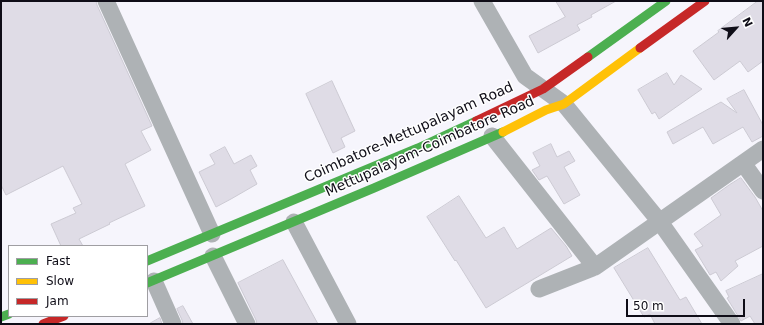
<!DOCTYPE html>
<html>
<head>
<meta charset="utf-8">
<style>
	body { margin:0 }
	#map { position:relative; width:764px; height:325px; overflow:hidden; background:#f6f5fc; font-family:"DejaVu Sans",sans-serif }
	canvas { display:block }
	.frame { position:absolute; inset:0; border:2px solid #0f0d17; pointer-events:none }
	.legend { position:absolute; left:8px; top:245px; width:140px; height:72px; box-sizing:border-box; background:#fff; border:1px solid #9f9ea2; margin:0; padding:5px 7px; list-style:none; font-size:12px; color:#0f0d17 }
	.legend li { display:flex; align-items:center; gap:8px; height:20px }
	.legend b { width:20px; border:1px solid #9f9ea2 }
	.north { position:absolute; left:716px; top:8px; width:40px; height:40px; -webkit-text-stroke:3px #fff; paint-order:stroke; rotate:63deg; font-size:11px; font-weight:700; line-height:16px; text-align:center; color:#0f0d17 }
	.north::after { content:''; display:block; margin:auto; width:14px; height:18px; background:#0f0d17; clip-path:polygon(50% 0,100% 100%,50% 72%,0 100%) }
	.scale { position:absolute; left:626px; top:299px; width:119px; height:18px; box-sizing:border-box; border:2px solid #0f0d17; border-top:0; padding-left:5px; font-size:12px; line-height:14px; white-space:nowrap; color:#0f0d17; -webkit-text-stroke:3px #fff; paint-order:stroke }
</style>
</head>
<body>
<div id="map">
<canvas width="764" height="325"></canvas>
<div class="frame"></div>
<ul class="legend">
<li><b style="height:5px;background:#4caf50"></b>Fast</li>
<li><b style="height:5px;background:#ffc107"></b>Slow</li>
<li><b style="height:5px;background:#c62828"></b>Jam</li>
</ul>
<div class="north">N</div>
<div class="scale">50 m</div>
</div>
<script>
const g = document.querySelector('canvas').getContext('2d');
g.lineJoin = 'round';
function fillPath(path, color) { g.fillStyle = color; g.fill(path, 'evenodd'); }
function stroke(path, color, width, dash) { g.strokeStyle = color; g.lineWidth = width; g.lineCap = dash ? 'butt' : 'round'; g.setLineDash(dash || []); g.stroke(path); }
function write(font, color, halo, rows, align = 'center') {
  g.font = font + ' "DejaVu Sans",sans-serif'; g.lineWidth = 3; g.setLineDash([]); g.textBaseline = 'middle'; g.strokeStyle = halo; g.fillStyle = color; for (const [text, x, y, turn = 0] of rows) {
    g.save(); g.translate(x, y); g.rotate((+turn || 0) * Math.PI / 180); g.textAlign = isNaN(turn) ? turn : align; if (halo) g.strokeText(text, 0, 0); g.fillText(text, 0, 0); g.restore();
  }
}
const building = new Path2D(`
	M1 1H96L97 5 152 126 141 131 151 150 125 164 145 206 109 223 110 224 79 239 83 246H61L51 224 76 213 73 208 82 204 63 166 6 195 1 185Z
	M556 1H616L591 15 592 17 577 25 580 30 538 53 529 36 565 17Z
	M758 1H763V61L748 72 740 61 714 80 693 51 719 32 718 31Z
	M667 73 674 85 681 75 702 89 659 119 655 112 652 114 638 90Z
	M332 81 355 131 341 138 345 147 333 153 306 94Z
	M744 90 763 125V136L752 142 743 127 713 144 703 127 673 144 667 132 721 102 737 113 727 99Z
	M551 144 557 157 569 151 575 161 564 167 580 195 564 204 547 176 539 180 532 170 540 166 533 153Z
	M225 147 234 164 251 155 257 166 250 170 257 184 231 199 216 207 199 172 215 164 210 155Z
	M741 178 755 197 763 211V246L735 261 738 266 721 281 716 272 710 275 695 250 703 246 694 234 721 215 711 198 729 185Z
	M459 196 486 238 504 227 517 249 551 228 566 246 572 256 486 308 456 260 455 261 427 217Z
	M648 248 680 300 686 297 702 324H655L650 314 644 317 614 268Z
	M283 260 318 324H257L256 320 238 283Z
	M763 274V324H755L750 316 741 321 727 298 729 297 726 291Z
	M183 306 193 324H183L182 320 177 309Z
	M160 318 162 324H149Z`);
fillPath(building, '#dfdce6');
stroke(building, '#cccad3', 1);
stroke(new Path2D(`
	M106 1 212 234
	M482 1 525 76 564 104 660 222 732 324
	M492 136 595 267 763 149
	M743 163 763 191
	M294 222 348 324
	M213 256 247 324
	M154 281 173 324
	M539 289 595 267`), '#aeb2b5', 17);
stroke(new Path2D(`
	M588 57 666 1
	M147 261 418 148 476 121
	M147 283 374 188 503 132
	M1 317 9 314`), '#4caf50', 9);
stroke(new Path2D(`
	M503 132 546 110 564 104 640 48`), '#ffc107', 9);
stroke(new Path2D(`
	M640 48 705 1
	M476 121 543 89 588 57
	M43 324 64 316`), '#c62828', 9);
write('14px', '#0f0d17', '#fff', [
	["Coimbatore-Mettupalayam Road",409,133,-24],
	["Mettupalayam-Coimbatore Road",430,147,-24]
]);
</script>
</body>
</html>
